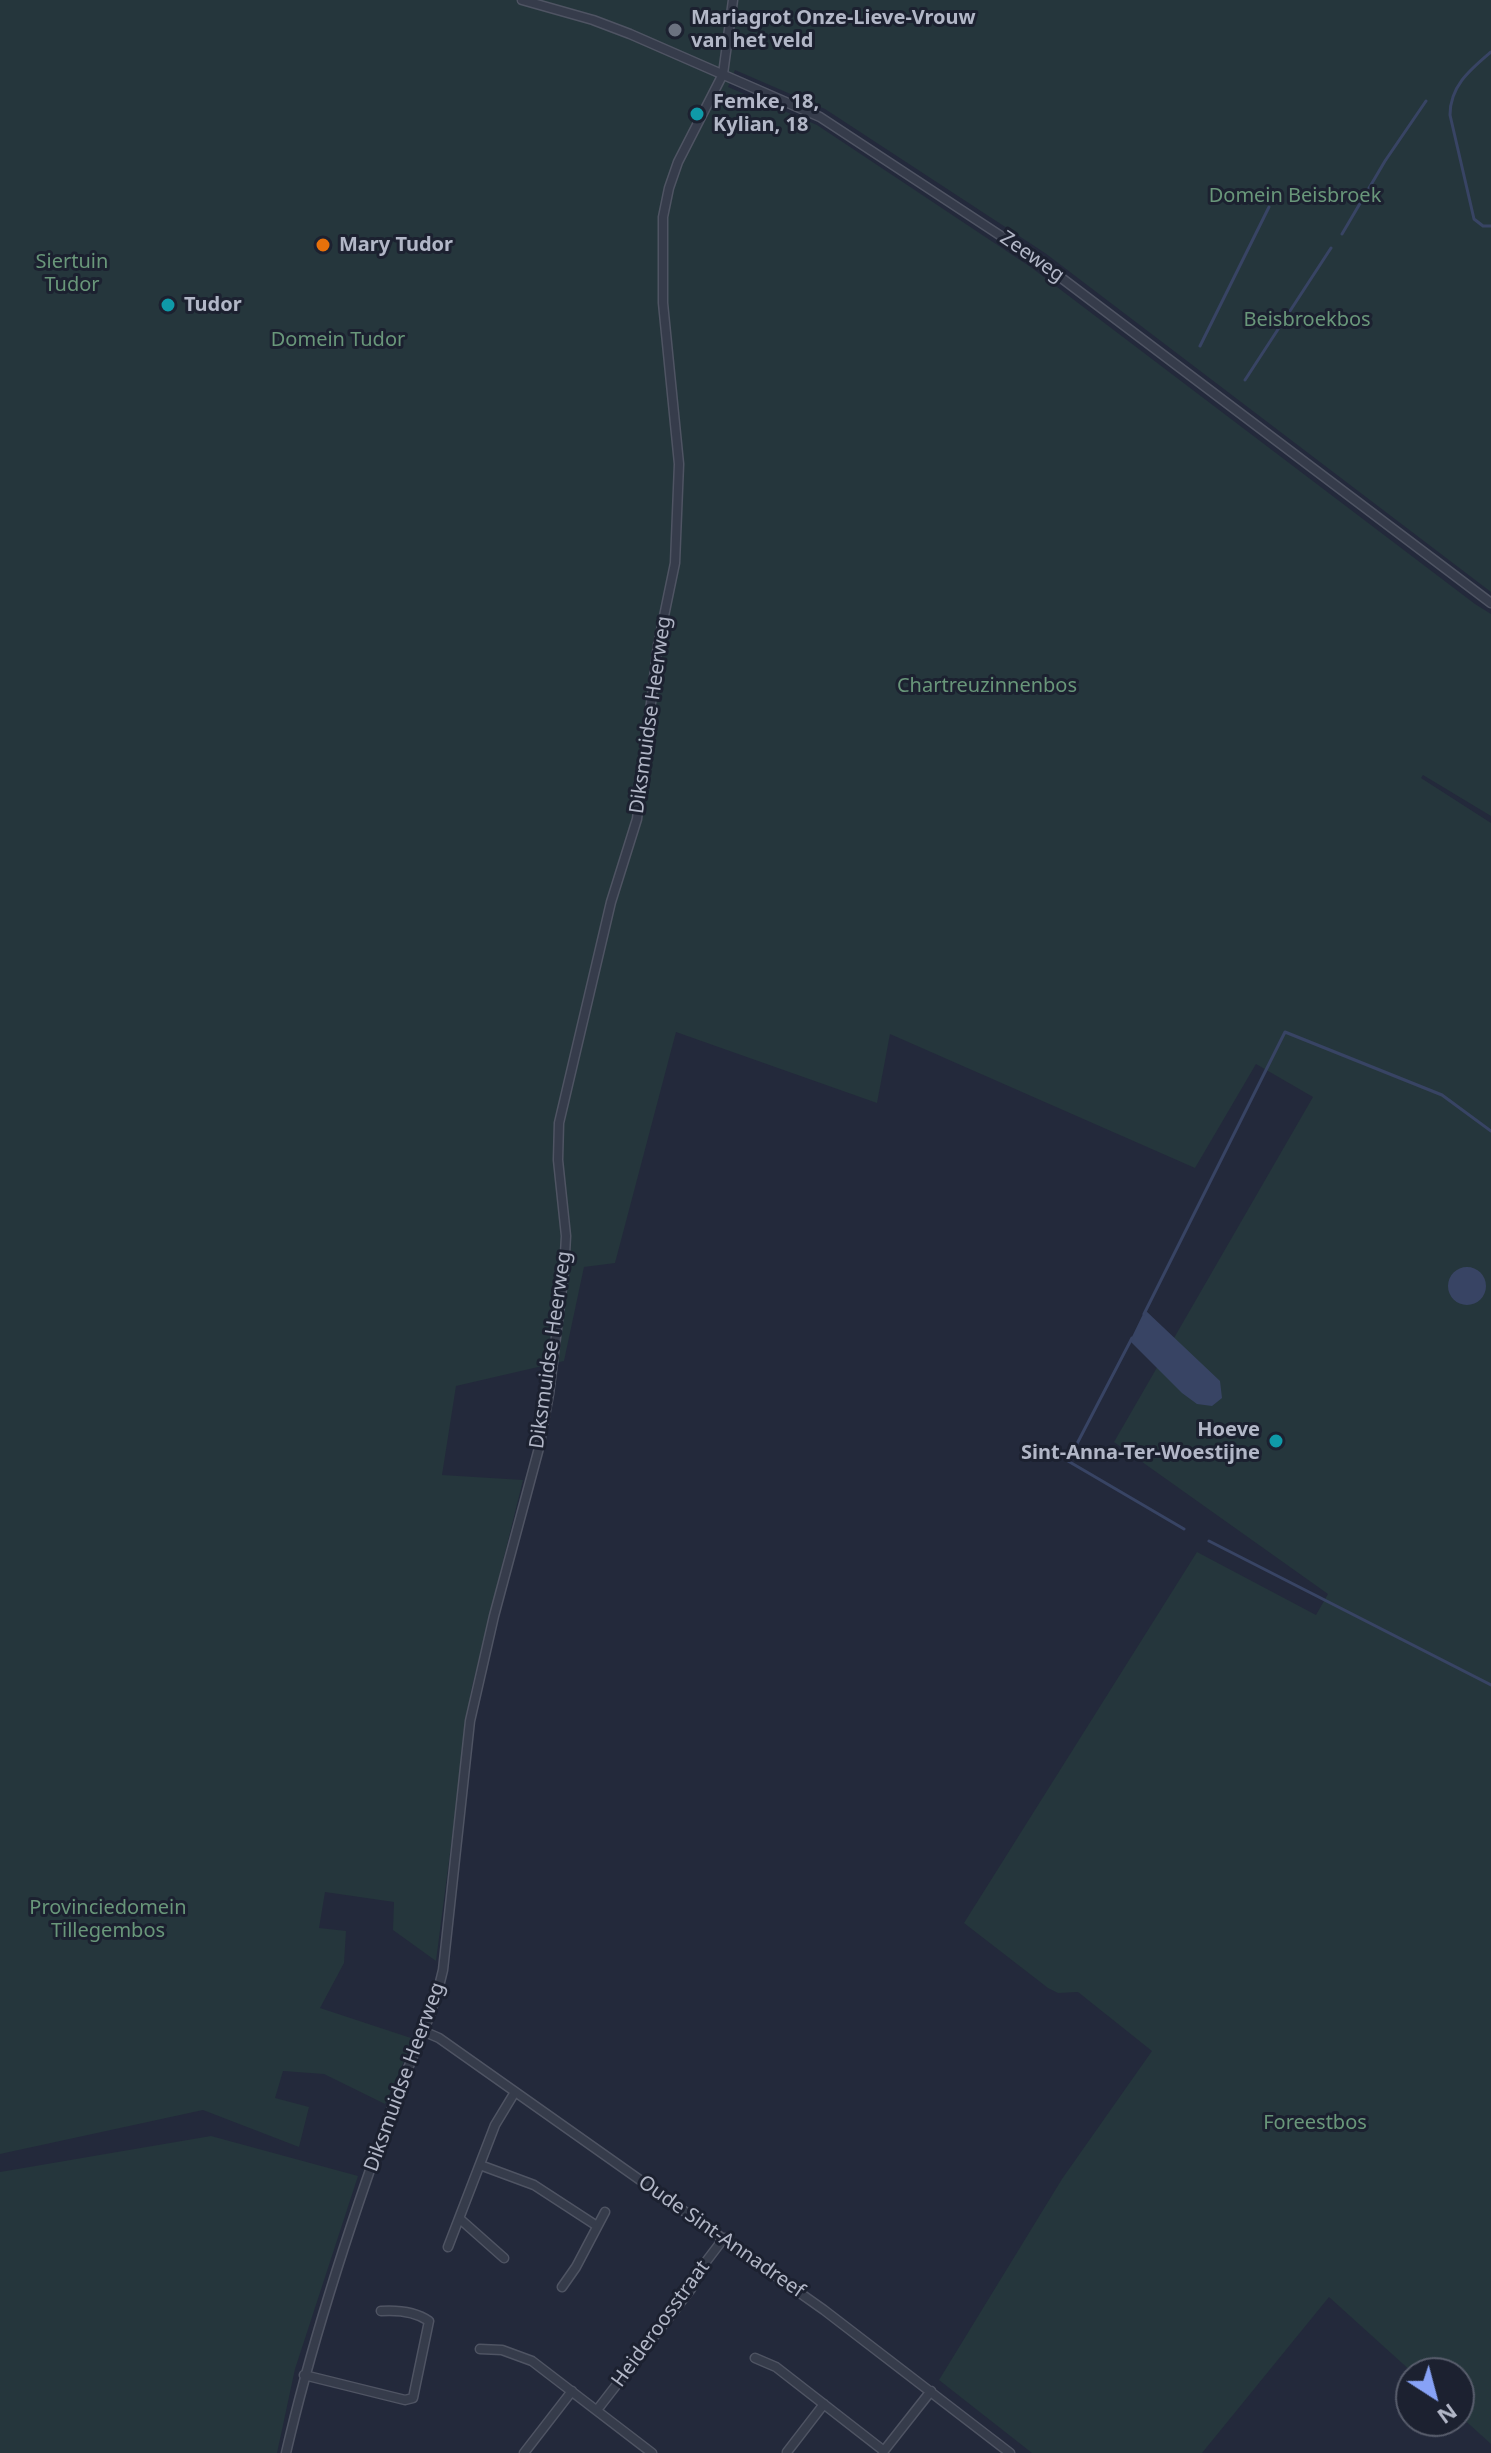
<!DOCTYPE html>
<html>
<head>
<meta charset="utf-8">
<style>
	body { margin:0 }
	#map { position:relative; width:1491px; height:2453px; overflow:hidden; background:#23293b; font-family:"Noto Sans",sans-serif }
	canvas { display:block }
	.north { position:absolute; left:1395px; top:2357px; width:80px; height:80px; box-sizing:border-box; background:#1c2130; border:2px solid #585d6c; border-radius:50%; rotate:144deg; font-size:22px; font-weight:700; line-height:32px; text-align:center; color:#b2b7c7 }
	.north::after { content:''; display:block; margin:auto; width:28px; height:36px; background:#87a2f6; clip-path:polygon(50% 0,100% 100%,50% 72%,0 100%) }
</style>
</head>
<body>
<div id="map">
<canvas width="1491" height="2453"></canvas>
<div class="north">N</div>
</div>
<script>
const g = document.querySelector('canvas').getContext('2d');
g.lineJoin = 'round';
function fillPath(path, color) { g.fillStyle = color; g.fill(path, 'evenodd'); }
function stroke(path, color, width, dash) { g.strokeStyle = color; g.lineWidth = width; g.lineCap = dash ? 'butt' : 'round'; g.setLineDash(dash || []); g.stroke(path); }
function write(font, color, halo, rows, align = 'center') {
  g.font = font + ' "Noto Sans",sans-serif'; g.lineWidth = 6; g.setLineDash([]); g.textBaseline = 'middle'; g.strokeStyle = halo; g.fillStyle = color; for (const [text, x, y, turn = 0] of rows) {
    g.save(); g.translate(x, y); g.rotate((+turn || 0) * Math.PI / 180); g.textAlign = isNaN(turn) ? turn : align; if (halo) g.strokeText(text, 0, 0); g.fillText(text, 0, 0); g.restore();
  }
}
fillPath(new Path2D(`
	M0 0H1491V592L1045 253 825 109 735 70 728 87 817 125 1032 268 1475 604 1491 614V816L1423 775 1421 778 1491 823V2444L1459 2415V2373H1413L1329 2297 1202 2453H1032L939 2380 1062 2179 1152 2051 1078 1992 1058 1993 1048 1988 964 1923 1197 1552 1316 1615 1328 1594 1114 1442 1313 1097 1256 1064 1195 1168 890 1034 877 1103 676 1032 615 1263 584 1267 564 1361 456 1386 442 1475 523 1480 471 1691 436 1961 393 1930 394 1902 325 1892 319 1928 346 1931 344 1963 320 2008 414 2039 385 2104 324 2074 283 2071 275 2098 309 2107 299 2147 203 2110 0 2154Z
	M211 2136 358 2176 295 2369 277 2453H0V2172Z`), '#25363c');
fillPath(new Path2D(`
	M1448 1286a19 19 0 1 1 38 0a19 19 0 1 1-38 0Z
	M1145 1310 1220 1381 1222 1398 1212 1406 1197 1404 1182 1393 1130 1341Z`), '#384464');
stroke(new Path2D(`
	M1491 52C1470 70 1450 86 1450 115L1474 219 1483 226H1491
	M1342 234 1385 161 1426 101
	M1200 346 1269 207
	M1245 380 1331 248
	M1144 1314 1285 1032 1442 1095 1491 1131
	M1132 1338 1068 1461 1184 1529
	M1209 1541 1491 1685`), '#384464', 3);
const street = new Path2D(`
	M522 0 593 20 630 34 820 117 1039 261 1491 603
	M425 2032 439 2038 824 2310 1010 2453
	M480 2165 534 2185 597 2226
	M460 2219 504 2258
	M448 2247 495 2125 515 2092
	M562 2287 576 2267 605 2212
	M480 2349 502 2350 532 2361 652 2453
	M755 2358 776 2367 884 2451
	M304 2375 405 2400 413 2398 429 2321C416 2312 397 2310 381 2311
	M597 2410 691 2289 692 2280 724 2238
	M787 2452 824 2404
	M883 2452 931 2391
	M286 2453C313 2336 351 2221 392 2108 410 2059 431 2023 443 1970L470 1721 494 1616 539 1448 549 1394 564 1272 566 1236 558 1160 559 1123 611 902 637 819 658 645 675 563 679 464 663 303V217L669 188 678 162 723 74 733 0
	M524 2453 572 2391`);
stroke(street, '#4f5463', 11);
stroke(street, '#363c4b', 8);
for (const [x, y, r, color] of [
	[675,30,8,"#6b7280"],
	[697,114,8,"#0f9aa8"],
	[323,245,8,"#e8710a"],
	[168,305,8,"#0f9aa8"],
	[1276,1441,8,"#0f9aa8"]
]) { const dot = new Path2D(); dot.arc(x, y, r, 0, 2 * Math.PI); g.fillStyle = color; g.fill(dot); stroke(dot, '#1c2130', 3); }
write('bold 20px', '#b2b7c7', '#1c2130', [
	["Mariagrot Onze-Lieve-Vrouw",691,18],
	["van het veld",691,41],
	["Femke, 18,",713,102],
	["Kylian, 18",713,125],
	["Mary Tudor",339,245],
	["Tudor",184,305],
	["Hoeve",1260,1430,"right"],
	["Sint-Anna-Ter-Woestijne",1260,1453,"right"]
], 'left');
write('20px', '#69977a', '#1c2130', [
	["Domein Beisbroek",1295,196],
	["Siertuin",72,262],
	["Tudor",72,285],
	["Beisbroekbos",1307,320],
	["Domein Tudor",338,340],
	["Chartreuzinnenbos",987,686],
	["Provinciedomein",108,1908],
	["Tillegembos",108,1931],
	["Foreestbos",1315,2123]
]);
write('20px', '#b2b7c7', '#1c2130', [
	["Zeeweg",1032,257,35],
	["Diksmuidse Heerweg",651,715,-82],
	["Diksmuidse Heerweg",551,1350,-82],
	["Diksmuidse Heerweg",405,2077,-70],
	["Oude Sint-Annadreef",721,2237,35],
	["Heideroosstraat",661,2324,-54]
]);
</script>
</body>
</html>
